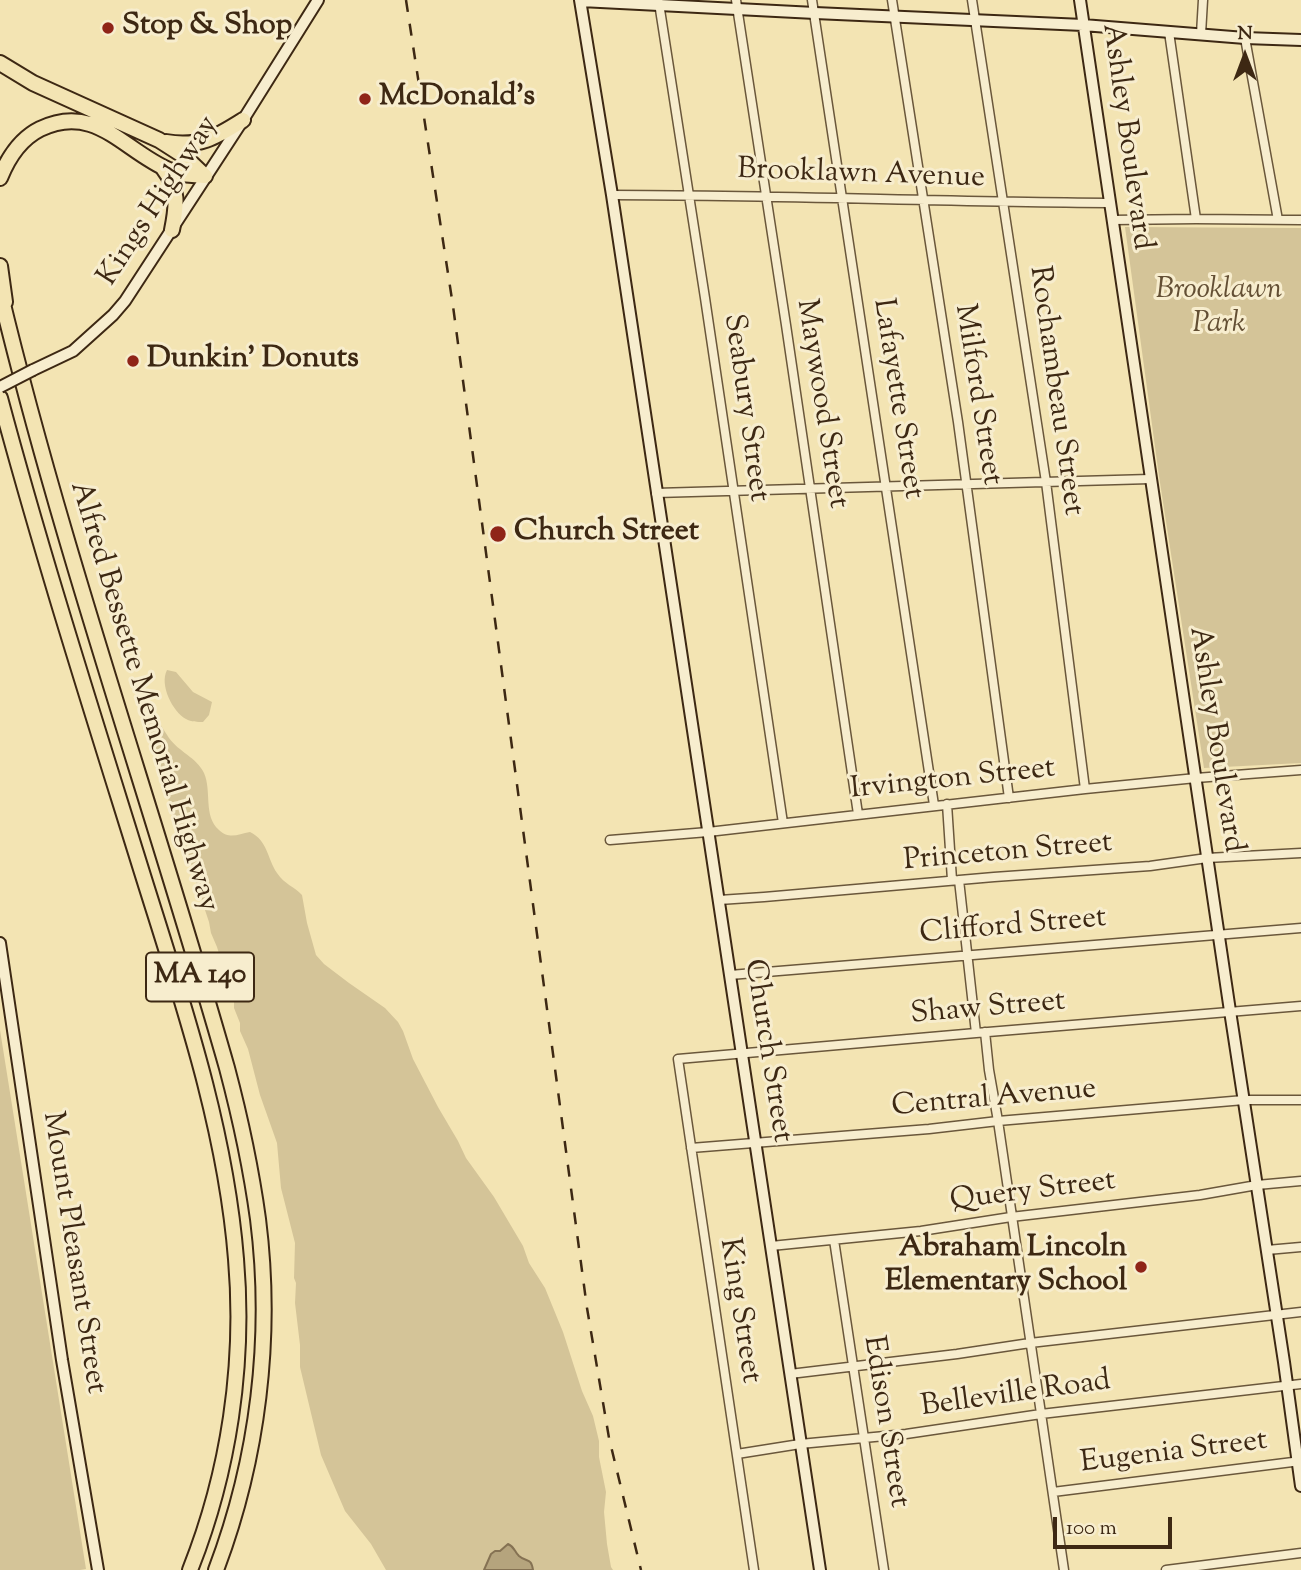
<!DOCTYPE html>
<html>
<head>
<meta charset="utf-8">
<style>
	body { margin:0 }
	#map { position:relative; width:1301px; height:1570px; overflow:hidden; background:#f3e4b3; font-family:"Sorts Mill Goudy",serif }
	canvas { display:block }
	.north { position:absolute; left:1210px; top:21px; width:70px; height:70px; -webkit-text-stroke:5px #f7edce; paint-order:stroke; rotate:0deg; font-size:19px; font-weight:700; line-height:28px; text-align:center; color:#3d2813 }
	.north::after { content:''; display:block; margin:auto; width:24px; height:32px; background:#3d2813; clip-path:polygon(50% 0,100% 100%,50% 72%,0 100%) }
	.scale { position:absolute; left:1053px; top:1517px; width:119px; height:32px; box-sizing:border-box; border:4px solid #3d2813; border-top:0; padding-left:9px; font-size:21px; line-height:24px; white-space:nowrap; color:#3d2813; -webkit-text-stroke:5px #f7edce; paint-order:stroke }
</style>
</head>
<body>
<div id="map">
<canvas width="1301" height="1570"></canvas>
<div class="north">N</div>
<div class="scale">100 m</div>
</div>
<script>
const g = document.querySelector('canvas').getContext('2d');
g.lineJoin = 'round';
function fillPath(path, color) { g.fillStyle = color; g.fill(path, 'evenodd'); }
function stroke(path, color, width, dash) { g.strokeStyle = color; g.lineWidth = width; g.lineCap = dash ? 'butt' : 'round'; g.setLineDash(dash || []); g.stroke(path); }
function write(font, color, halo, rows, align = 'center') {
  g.font = font + ' "Sorts Mill Goudy",serif'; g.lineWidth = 6; g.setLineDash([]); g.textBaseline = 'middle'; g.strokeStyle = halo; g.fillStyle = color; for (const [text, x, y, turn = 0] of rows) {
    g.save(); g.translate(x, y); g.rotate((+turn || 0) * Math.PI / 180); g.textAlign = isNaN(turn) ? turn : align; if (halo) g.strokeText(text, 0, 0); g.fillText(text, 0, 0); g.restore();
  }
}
fillPath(new Path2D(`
	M1125 227 1301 228V763L1204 768 1159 476Z
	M167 670 176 672 193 692 212 702 209 715 203 722C198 722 191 722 186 719 173 712 159 685 167 670Z
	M147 710 151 711C158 720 163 729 169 738 179 752 196 757 204 773 212 791 203 816 219 830 230 840 238 834 250 832 268 841 267 858 277 873 285 885 294 886 302 895L307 923 316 955 324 964 349 983 385 1008 398 1022 403 1031 413 1059 438 1107 458 1141 466 1158 494 1197 523 1246 529 1263 545 1288 563 1332 582 1391 593 1416 599 1441V1457L606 1492 604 1512 607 1544 611 1567 613 1570H533C532 1559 525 1562 518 1555 517 1554 515 1548 514 1547L488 1561 484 1570H386L371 1544 345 1511 321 1455 300 1367V1345L295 1303 296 1283 294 1278 295 1243 281 1188 277 1143 260 1095 248 1049 240 1031V1023L234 1008V1002L217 947 211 933 209 922 196 883 192 867 181 831 175 822 154 750 147 733 144 719Z
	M0 1030 86 1569 80 1570H0Z`), '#d4c498');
const water = new Path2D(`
	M508 1544C515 1547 514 1551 519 1556 527 1563 531 1557 533 1570H484L491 1554 495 1551H500Z`);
fillPath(water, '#b5a47d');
stroke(water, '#857253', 2);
const street = new Path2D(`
	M736 0 786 325 858 814
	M812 0 934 805
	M892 0 958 422 1009 798
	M972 0 1046 482 1085 789
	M659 3 705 298 783 823
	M1169 32 1196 219
	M1201 34 1203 0
	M1245 38 1278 220
	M612 195C778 195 943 202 1109 203
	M1112 220 1196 219 1301 220
	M656 493 1150 479
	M947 804 952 880
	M610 840 708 832 1085 789 1196 778 1301 770
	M959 880 976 1033
	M719 900 764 897 994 877 1150 866 1207 858 1301 853
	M730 975 1301 928
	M985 1032 989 1070 998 1121 1064 1570
	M691 1148 929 1129 998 1121 1244 1100H1301
	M834 1240 884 1570
	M771 1246 921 1231 1011 1217 1200 1195 1257 1185 1301 1181
	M1267 1250 1301 1247
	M790 1374 957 1354 1030 1343 1301 1312
	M737 1454 800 1444 906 1434 1041 1414 1301 1384
	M1053 1492 1301 1461
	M754 1570 678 1059 976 1033 1301 1006
	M1166 1570 1301 1553`);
const secondary = new Path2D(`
	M580 0 612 195 820 1570
	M1080 0 1230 1011 1284 1362 1301 1486
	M581 1 815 13 1083 25 1245 38 1301 40
	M33 370 73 351 113 315 125 301 243 120 318 0
	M0 943 62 1360 98 1570`);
const highway = new Path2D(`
	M0 63 33 83 159 140 184 156 205 176
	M166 142C199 148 216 137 243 120
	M163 168C179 189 177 205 172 230
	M0 178C8 158 20 139 40 129 95 102 124 151 169 170L180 174 205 176
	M0 266 5 302
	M0 292C63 554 153 808 227 1068 240 1117 251 1168 258 1219 273 1337 258 1459 216 1570
	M0 398C41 551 89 702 136 853 177 986 225 1120 236 1259 245 1364 229 1472 190 1570`);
stroke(street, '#6a573b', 11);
stroke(secondary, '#3d2813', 14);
stroke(highway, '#3d2813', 18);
stroke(street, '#f7edce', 8);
stroke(secondary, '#f7edce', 10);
stroke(highway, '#f3e4b3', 14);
stroke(new Path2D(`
	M406 0 453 306 587 1308 609 1438 641 1570`), '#3d2813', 2.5, [12, 12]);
const secondaryBridge = new Path2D(`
	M0 387 33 370`);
stroke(secondaryBridge, '#3d2813', 14, []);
stroke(secondaryBridge, '#f7edce', 10);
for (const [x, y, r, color] of [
	[108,28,7,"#8f2418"],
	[365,99,7,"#8f2418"],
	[133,361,7,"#8f2418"],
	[498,534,9,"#8f2418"],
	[1141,1267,7,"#8f2418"]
]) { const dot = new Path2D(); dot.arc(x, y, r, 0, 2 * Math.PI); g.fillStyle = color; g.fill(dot); stroke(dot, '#f7edce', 2.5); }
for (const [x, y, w] of [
	[200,977,108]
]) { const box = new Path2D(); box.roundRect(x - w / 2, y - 24.5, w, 49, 5); g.fillStyle = '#f7edce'; g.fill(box); stroke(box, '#3d2813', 2); }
write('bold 28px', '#3d2813', null, [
	["MA 140",200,977]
]);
write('bold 30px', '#3d2813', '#f7edce', [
	["Stop & Shop",122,28],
	["McDonald's",379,99],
	["Dunkin' Donuts",147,361],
	["Church Street",514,534],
	["Abraham Lincoln",1127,1250,"right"],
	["Elementary School",1127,1284,"right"]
], 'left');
write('30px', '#3d2813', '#f7edce', [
	["Ashley Boulevard",1125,137,82],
	["Brooklawn Avenue",861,176,2],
	["Kings Highway",160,202,-57],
	["Rochambeau Street",1054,391,82],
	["Milford Street",976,395,81],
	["Lafayette Street",896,399,81],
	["Maywood Street",820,404,81],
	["Seabury Street",744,408,82],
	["Alfred Bessette Memorial Highway",142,697,73],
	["Ashley Boulevard",1214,740,81],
	["Irvington Street",953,781,-6],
	["Princeton Street",1008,854,-5],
	["Clifford Street",1013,928,-5],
	["Shaw Street",988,1010,-5],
	["Church Street",766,1051,81],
	["Central Avenue",994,1100,-5],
	["Query Street",1033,1193,-7],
	["Mount Pleasant Street",72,1253,81],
	["King Street",738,1311,81],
	["Belleville Road",1016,1396,-8],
	["Edison Street",884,1422,81],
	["Eugenia Street",1174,1454,-7]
]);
write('italic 30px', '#634f34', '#f7edce', [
	["Brooklawn",1219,292],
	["Park",1219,326]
]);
</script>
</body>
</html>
